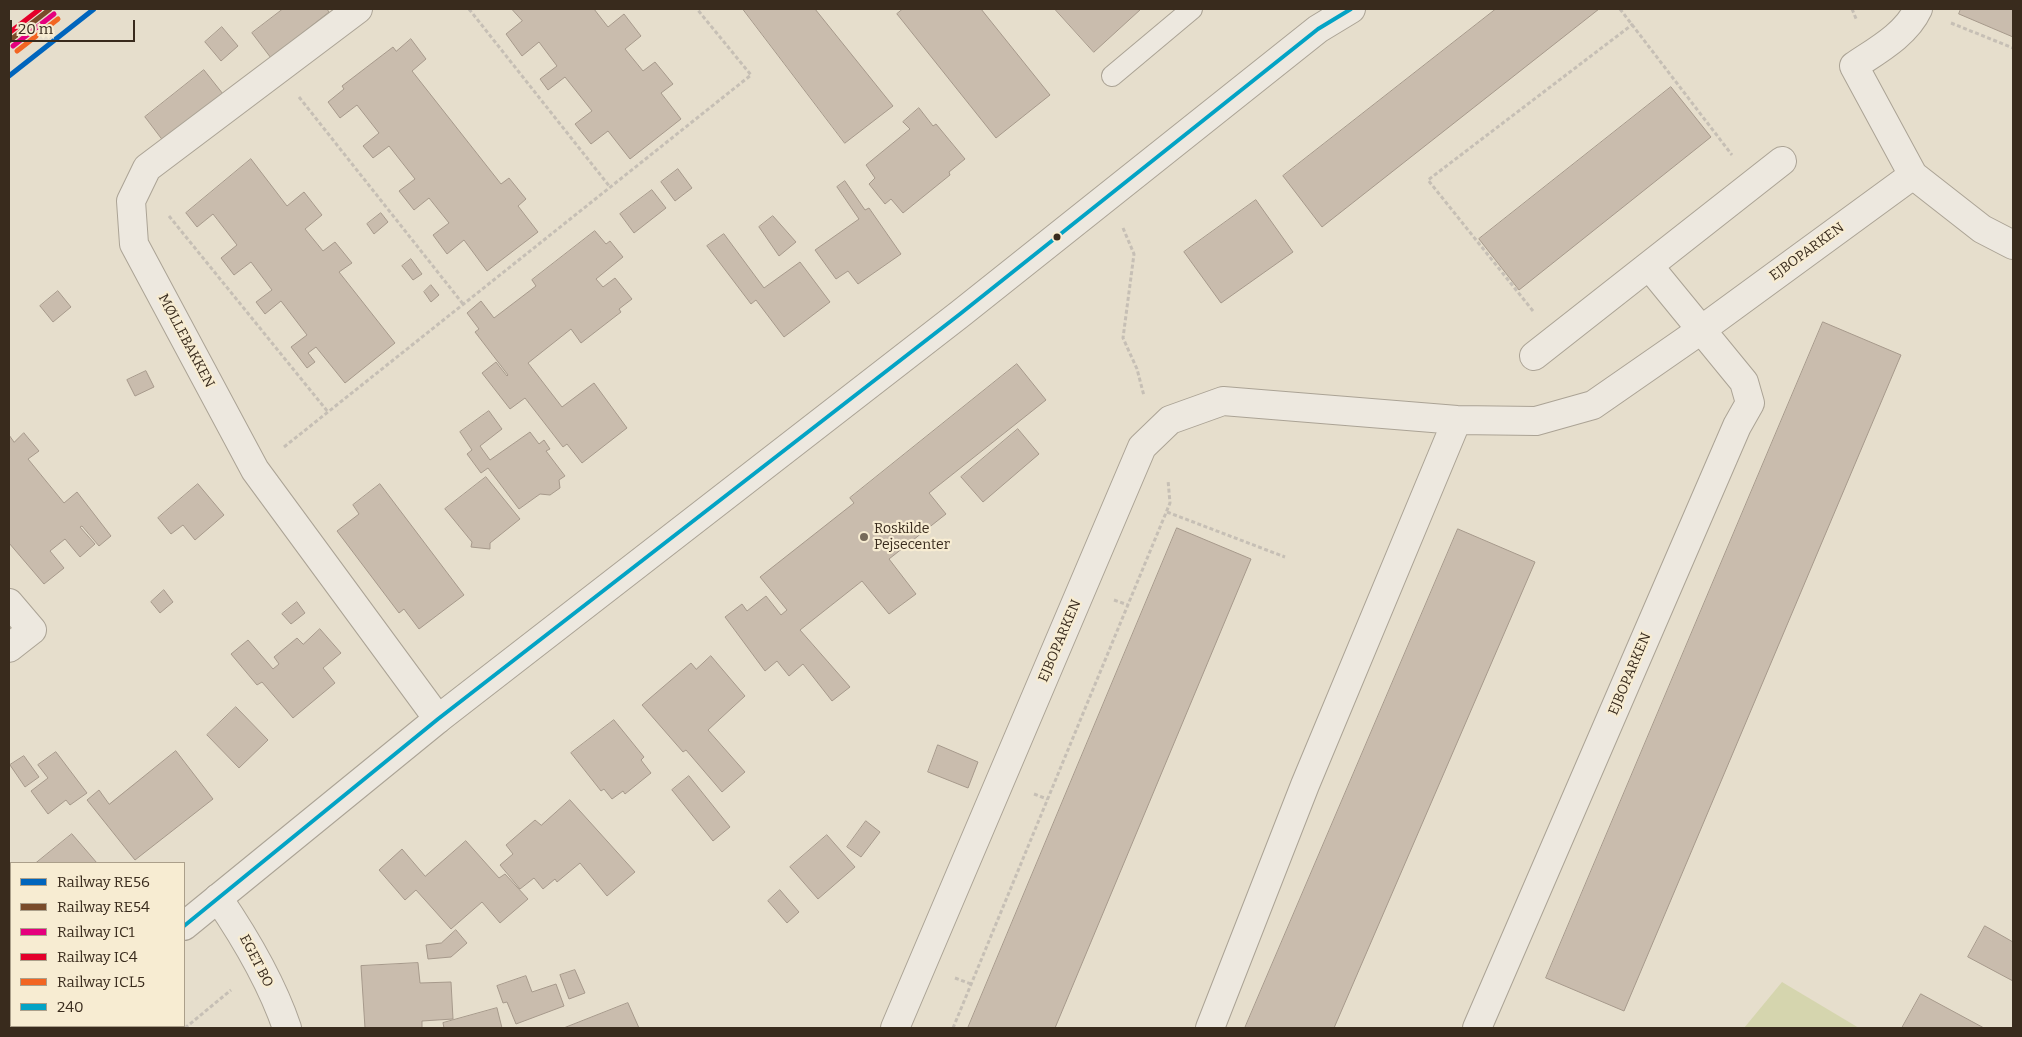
<!DOCTYPE html>
<html>
<head>
<meta charset="utf-8">
<style>
	body { margin:0 }
	#map { position:relative; width:2022px; height:1037px; overflow:hidden; background:#e6decc; font-family:Bitter,serif }
	canvas { display:block }
	.frame { position:absolute; inset:0; border:10px solid #392b1d; pointer-events:none }
	.legend { position:absolute; left:10px; top:862px; width:175px; height:165px; box-sizing:border-box; background:#f7ecd2; border:1px solid #ab9f8a; margin:0; padding:6px 9px; list-style:none; font-size:15px; color:#392b1d }
	.legend li { display:flex; align-items:center; gap:10px; height:25px }
	.legend b { width:25px; border:1px solid #ab9f8a }
	.scale { position:absolute; left:10px; top:20px; width:125px; height:22px; box-sizing:border-box; border:2px solid #392b1d; border-top:0; padding-left:6px; font-size:15px; line-height:18px; white-space:nowrap; color:#392b1d; -webkit-text-stroke:4px #f7ecd2; paint-order:stroke }
</style>
</head>
<body>
<div id="map">
<canvas width="2022" height="1037"></canvas>
<div class="frame"></div>
<ul class="legend">
<li><b style="height:6px;background:#0065bd"></b>Railway RE56</li>
<li><b style="height:6px;background:#7a4b2a"></b>Railway RE54</li>
<li><b style="height:6px;background:#e5007d"></b>Railway IC1</li>
<li><b style="height:6px;background:#e4002b"></b>Railway IC4</li>
<li><b style="height:6px;background:#f26522"></b>Railway ICL5</li>
<li><b style="height:6px;background:#03a3c5"></b>240</li>
</ul>
<div class="scale">20 m</div>
</div>
<script>
const g = document.querySelector('canvas').getContext('2d');
g.lineJoin = 'round';
function fillPath(path, color) { g.fillStyle = color; g.fill(path, 'evenodd'); }
function stroke(path, color, width, dash) { g.strokeStyle = color; g.lineWidth = width; g.lineCap = dash ? 'butt' : 'round'; g.setLineDash(dash || []); g.stroke(path); }
function write(font, color, halo, rows, align = 'center') {
  g.font = font + ' Bitter,serif'; g.lineWidth = 4.5; g.setLineDash([]); g.textBaseline = 'middle'; g.strokeStyle = halo; g.fillStyle = color; for (const [text, x, y, turn = 0] of rows) {
    g.save(); g.translate(x, y); g.rotate((+turn || 0) * Math.PI / 180); g.textAlign = isNaN(turn) ? turn : align; if (halo) g.strokeText(text, 0, 0); g.fillText(text, 0, 0); g.restore();
  }
}
fillPath(new Path2D(`
	M1782 982 1859 1028H1744Z`), '#d5d5ae');
const building = new Path2D(`
	M283 9H327L329 12 271 58 252 33Z
	M512 9H594L608 27 624 14 641 36 625 49 643 71 655 62 673 84 661 93 681 119 630 159 608 131 591 144 575 124 592 111 565 77 548 90 540 79 557 66 539 42 522 56 506 34 522 21Z
	M743 9H815L893 106 845 143Z
	M903 9H981L1050 95 996 138 897 14Z
	M1055 9H1141L1094 52Z
	M1496 9H1599L1322 227 1283 176Z
	M1961 9H2013V37L1959 14Z
	M222 27 238 46 221 61 205 42Z
	M411 39 426 59 412 71 501 184 509 178 526 199 518 206 538 232 487 271 464 240 447 254 433 235 449 223 429 198 414 210 399 191 415 179 389 146 373 158 363 146 379 133 357 105 340 118 328 102 344 89 342 86 393 47 396 51Z
	M204 70 223 94 164 142 145 117Z
	M1671 87 1711 137 1519 290 1479 239Z
	M919 108 933 126 936 124 965 159 949 172 950 175 903 213 891 199 885 204 869 184 875 178 866 165 910 129 903 122Z
	M251 159 287 206 304 192 322 215 305 229 323 251 335 242 352 263 339 272 395 343 345 383 316 347 308 353 315 362 307 368 291 347 307 335 281 301 265 314 256 302 272 290 251 262 234 275 221 258 237 245 213 214 197 227 186 213Z
	M678 169 692 188 675 201 661 182Z
	M845 181 865 210 869 208 901 254 858 284 848 271 836 279 815 250 859 219 837 187Z
	M652 190 666 208 634 233 620 214Z
	M1256 200 1293 252 1221 303 1184 252Z
	M381 213 388 222 374 234 367 224Z
	M773 216 796 242 779 256 759 227Z
	M595 231 606 244 610 241 623 257 596 279 603 287 615 278 632 299 619 309 621 312 581 343 571 329 528 363 562 407 594 383 627 428 582 463 567 444 563 447 525 398 510 409 482 373 496 362 507 376 508 375 475 332 479 329 467 313 481 301 494 318 536 286 532 280Z
	M724 234 764 288 800 262 830 302 784 337 756 300 751 304 707 246Z
	M411 259 422 274 413 280 402 266Z
	M431 285 439 295 431 302 424 292Z
	M58 291 71 307 53 322 40 306Z
	M1823 322 1901 355 1624 1011 1546 978Z
	M1017 364 1046 400 929 493 946 514 889 559 916 594 889 614 862 581 800 630 850 687 832 701 803 664 789 676 777 661 765 671 725 617 742 604 747 611 766 596 781 615 787 610 760 577 854 503 850 498Z
	M146 371 154 387 135 396 127 380Z
	M489 411 502 429 480 446 490 460 530 432 539 444 544 440 550 449 546 451 565 476 559 480 560 488 550 495 540 494 519 509 488 468 481 473 467 454 472 450 460 432Z
	M1018 429 1039 454 983 502 961 477Z
	M24 433 39 451 28 459 64 503 77 492 111 536 99 546 82 526 80 527 95 544 80 557 65 539 50 551 64 568 44 584 9 543V435L14 442Z
	M486 477 520 519 490 543V549L471 547 472 542 445 509Z
	M198 484 224 515 195 540 183 525 171 534 158 518Z
	M380 484 464 595 419 629 404 609 399 613 337 531 359 514 353 505Z
	M1177 528 1251 559 1055 1028H968Z
	M1458 529 1535 562 1334 1028H1245Z
	M164 590 173 602 160 613 151 602Z
	M297 602 305 613 291 624 282 614Z
	M320 629 341 653 323 668 335 683 293 718 262 682 257 685 231 654 248 640 273 669 279 664 274 657 297 638 303 644Z
	M711 656 745 696 708 730 745 772 722 792 686 750 683 752 642 705 691 663 696 669Z
	M236 707 268 740 239 768 207 735Z
	M614 720 644 757 641 760 651 773 625 794 623 791 612 799 604 789 601 791 571 753Z
	M938 745 978 762 968 788 928 772Z
	M176 751 213 799 135 860 87 800 99 790 109 804Z
	M56 752 87 793 70 805 66 800 48 814 31 791 48 778 38 765Z
	M24 756 39 777 25 787 10 765Z
	M689 776 730 827 713 841 672 790Z
	M570 800 635 872 607 896 580 863 557 882 555 879 543 889 534 878 520 889 500 865 513 854 506 845 535 820 541 825Z
	M866 821 880 832 861 857 847 847Z
	M72 834 97 863H36Z
	M827 835 855 867 818 899 790 867Z
	M466 841 499 878 505 874 528 899 500 923 482 902 451 929 416 890 405 900 379 870 402 849 425 876Z
	M11 883V915L9 912V885Z
	M780 890 799 912 787 923 768 901Z
	M1985 926 2013 942V981L1968 957Z
	M456 930 467 943 451 957 428 959 426 945 441 943Z
	M418 963 420 983 451 982 453 1019 422 1021V1028H365L361 966Z
	M575 970 585 993 569 999 560 975Z
	M526 976 532 992 556 984 564 1006 516 1024 507 1002 503 1003 497 986Z
	M1921 994 1984 1028H1902Z
	M628 1003 639 1028H564Z
	M497 1008 502 1028H444L443 1023Z`);
fillPath(building, '#c9bcad');
stroke(building, '#a6998b', 1);
const service = new Path2D(`
	M1112 76 1192 9`);
const minor = new Path2D(`
	M358 9 147 168 131 201 134 244 255 470 438 719
	M1913 175 1854 66C1876 51 1906 35 1918 9
	M1534 356 1782 161
	M9 603 32 630 9 648
	M218 898C246 939 271 981 287 1028
	M895 1028 1142 447 1170 420 1223 401 1457 420 1536 421 1593 405 1701 330 1913 175 1982 229 2013 245
	M1210 1028 1305 785 1457 420
	M1477 1028 1737 426 1750 403 1744 382 1649 266`);
const tertiary = new Path2D(`
	M184 926 438 719 960 314 1318 29 1351 9
	M61 1028 64 1026`);
stroke(service, '#aba395', 22);
stroke(minor, '#aba395', 30);
stroke(tertiary, '#aba395', 30);
stroke(new Path2D(`
	M469 9 610 187
	M1620 9 1732 155
	M1852 9 1857 21
	M1951 23 2013 48
	M299 97 463 304
	M169 216 328 412
	M1123 228 1134 254 1123 338 1137 369 1144 396
	M1533 311 1428 180 1633 24
	M284 447 751 75 697 9
	M1167 512 1285 557
	M1114 600 1128 605
	M1034 794 1047 799
	M955 978 971 984
	M185 1028 231 990
	M953 1028 1170 503 1168 480`), '#c6bfb5', 3, [4, 2.5]);
stroke(service, '#ede8df', 20);
stroke(minor, '#ede8df', 28);
stroke(tertiary, '#ede8df', 28);
stroke(new Path2D(`
	M184 926 438 719 960 314 1318 29 1351 9`), '#03a3c5', 4);
stroke(new Path2D(`
	M9 76 94 9`), '#0065bd', 5);
stroke(new Path2D(`
	M9 41 50 9`), '#7a4b2a', 5);
stroke(new Path2D(`
	M13 46 54 14`), '#e5007d', 5);
stroke(new Path2D(`
	M9 33 40 9`), '#e4002b', 5);
stroke(new Path2D(`
	M17 51 58 19`), '#f26522', 5);
for (const [x, y, r, color] of [
	[1057,237,4.5,"#392b1d"],
	[864,537,5,"#766a5a"]
]) { const dot = new Path2D(); dot.arc(x, y, r, 0, 2 * Math.PI); g.fillStyle = color; g.fill(dot); stroke(dot, '#f7ecd2', 2); }
write('14px', '#392b1d', '#f7ecd2', [
	["EJBOPARKEN",1807,252,-36],
	["MØLLEBAKKEN",186,341,62],
	["EJBOPARKEN",1060,641,-67],
	["EJBOPARKEN",1630,674,-67],
	["EGET BO",256,961,63]
]);
write('14px', '#392b1d', '#f7ecd2', [
	["Roskilde",874,529],
	["Pejsecenter",874,545]
], 'left');
</script>
</body>
</html>
